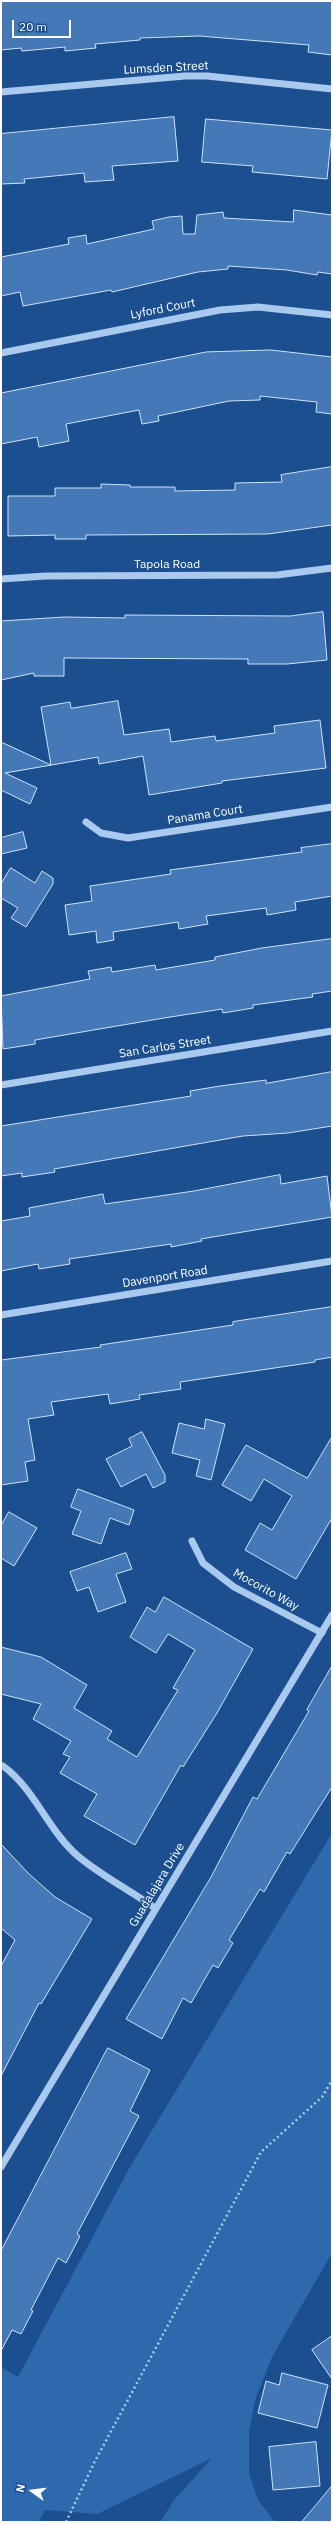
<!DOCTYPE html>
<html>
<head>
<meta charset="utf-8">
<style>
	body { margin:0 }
	#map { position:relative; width:333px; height:2523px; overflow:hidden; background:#1b4f8f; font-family:"IBM Plex Sans",sans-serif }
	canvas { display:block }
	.frame { position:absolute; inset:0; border:2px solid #fff; pointer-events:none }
	.north { position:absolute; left:12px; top:2471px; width:40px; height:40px; -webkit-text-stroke:3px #1b4f8f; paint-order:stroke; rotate:284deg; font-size:11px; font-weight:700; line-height:16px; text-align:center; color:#fff }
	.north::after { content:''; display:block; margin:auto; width:14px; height:18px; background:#fff; clip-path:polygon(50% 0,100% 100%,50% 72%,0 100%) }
	.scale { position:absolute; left:12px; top:20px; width:59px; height:18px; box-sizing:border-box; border:2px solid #fff; border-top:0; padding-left:5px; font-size:12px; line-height:14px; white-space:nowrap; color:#fff; -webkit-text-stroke:3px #1b4f8f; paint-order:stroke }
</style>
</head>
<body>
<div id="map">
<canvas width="333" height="2523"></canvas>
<div class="frame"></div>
<div class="north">N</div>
<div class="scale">20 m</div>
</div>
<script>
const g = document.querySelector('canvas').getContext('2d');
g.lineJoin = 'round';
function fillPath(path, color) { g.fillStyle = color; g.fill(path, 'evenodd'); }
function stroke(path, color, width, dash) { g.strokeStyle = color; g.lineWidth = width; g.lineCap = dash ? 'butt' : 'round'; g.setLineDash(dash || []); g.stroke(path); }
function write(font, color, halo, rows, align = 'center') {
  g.font = font + ' "IBM Plex Sans",sans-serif'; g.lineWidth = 3; g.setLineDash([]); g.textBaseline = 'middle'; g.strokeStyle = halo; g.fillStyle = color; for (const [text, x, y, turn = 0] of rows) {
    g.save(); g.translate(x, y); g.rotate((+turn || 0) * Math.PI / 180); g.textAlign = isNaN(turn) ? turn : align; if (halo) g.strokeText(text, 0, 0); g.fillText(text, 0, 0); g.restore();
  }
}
fillPath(new Path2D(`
	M332 1833V2253L272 2357 255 2400 249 2433V2473L258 2500 275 2522H160L174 2500 212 2458 97 2514 45 2510 39 2522H1V2367L18 2377 131 2165Z`), '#2e69ad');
const building = new Path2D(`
	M1 1H332V55L308 52 309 45 199 36 140 38V40L95 44 96 48 65 51V47L22 51 21 48 1 50Z
	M174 117 178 161 112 166 114 180 85 182 84 173 24 179 25 183 1 184V134Z
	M206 119 332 130 327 179 252 172 253 166 202 162Z
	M294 210 332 215V274L318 272 317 275 287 270 228 266V269L198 272 112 292 111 290 23 306 20 292 1 296V257L69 244 68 238 86 235 87 244 154 229 152 221 169 217 182 216 183 234H195L197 215 223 212 224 218 293 222Z
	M271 350 332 357V414L316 412 317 402 260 396V400L229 401 158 416 159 421 142 424 139 410 66 424 69 441 39 447 37 437 1 444V393L206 352Z
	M332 467V525L268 534 86 535V539H55V535L8 536V496H55V488H101V484L130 485V487H175V491L235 490V483L282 482 281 475Z
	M323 612 327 660 287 664H248V659L64 658V676H34V673L1 680V621L64 617 125 618V615L290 616Z
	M118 701 124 735 169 729 171 742 215 736 216 741 275 733 274 726 320 720 326 768 222 781V783L149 795 143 756 99 764 98 757 5 773 37 788 30 804 1 790V742L51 765 41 707 70 702 71 708Z
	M23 832 27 848 1 854V838Z
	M332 844V896L295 902 296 910 267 915 266 908 206 916 208 924 179 929 178 922 113 932 114 940 97 943 96 931 69 935 65 905 92 901 90 886 171 874 170 870 302 852 301 848Z
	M11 868 35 883 42 871 53 878V884L26 927 11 918 18 908 1 898V884Z
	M332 939V991L312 994 313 997 253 1005V1008L223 1013 222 1009 164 1018 35 1040V1044L3 1049 1 996 90 979 88 971 111 967 112 972 155 965 156 970 215 960V957L262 948Z
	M332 1072V1126L288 1133 243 1136 54 1169 55 1172 22 1177V1173L1 1176V1126L191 1096 190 1091 220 1086 266 1080V1083Z
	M280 1175 281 1184 327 1176 332 1217 201 1239 202 1241 171 1247V1244L69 1259 70 1264 39 1269 38 1264 1 1271V1221L30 1216 29 1208 103 1194 105 1204 194 1191Z
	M332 1307V1357L315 1360V1362L180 1382 181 1389 139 1395 140 1399 110 1404 108 1394 51 1402 54 1415 28 1419 35 1460 25 1462 28 1481 1 1485V1360L101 1347 100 1345 233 1325V1322Z
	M206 1419 225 1424 211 1480 196 1476 200 1460 172 1453 179 1423 204 1429Z
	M142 1432 165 1475V1482L153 1488 146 1474 121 1487 106 1459 132 1446 129 1439Z
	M332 1437V1518L296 1579 245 1550 260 1523 272 1530 292 1496 264 1479 251 1501 222 1485 246 1445 307 1478Z
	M78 1489 134 1510 129 1525 110 1518 101 1544 72 1534 81 1511 71 1507Z
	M9 1512 37 1528 14 1566 1 1558V1526Z
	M126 1553 132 1569 116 1574 126 1602 98 1612 89 1587 77 1591 70 1572Z
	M164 1597 253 1649 217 1713 183 1767 181 1765 135 1845 84 1816 97 1794 60 1773 70 1757 63 1754 71 1741 33 1719 41 1704 1 1694V1647L41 1657 87 1685 74 1708 112 1731 107 1739 137 1757 178 1690 173 1688 195 1650 168 1634 156 1653 130 1637 147 1607 155 1612Z
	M332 1666V1787L290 1854 287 1852 264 1892 260 1889 229 1940 233 1943 218 1968 213 1965 191 2003 183 1998 162 2039 126 2019 211 1877 253 1797 257 1799 309 1711 307 1710Z
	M1 1844 28 1873 55 1897 92 1919 41 2004 39 2003 1 2076V1966L15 1940 1 1928Z
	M108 2048 150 2070 130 2111 139 2116 77 2234 80 2236 66 2263 58 2258 31 2310 33 2311 21 2334 12 2330 1 2351V2251Z
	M332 2336V2379L312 2350Z
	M282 2373 328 2385 317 2428 258 2413 266 2381 279 2385Z
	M316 2442 320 2486 273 2490 269 2447Z
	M332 2486V2522H302Z`);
fillPath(building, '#4478b7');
stroke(building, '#cfe3fa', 1);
stroke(new Path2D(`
	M66 2522 94 2463 261 2152 322 2097 332 2080`), '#a9c9ee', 2.5, [2, 3]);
stroke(new Path2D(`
	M1 92 185 76H207L332 89
	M1 353 220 310 258 307 332 315
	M1 579 46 576 277 575 332 568
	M86 822 101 833 128 838 332 807
	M1 1085 332 1031
	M1 1315 332 1261
	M192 1541 203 1563 234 1587 322 1633
	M3 1766C35 1789 48 1831 79 1857 102 1876 131 1891 155 1908
	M1 2167 332 1615`), '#a9c9ee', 7);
write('12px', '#fff', '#1b4f8f', [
	["Lumsden Street",166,68,-3],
	["Lyford Court",163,309,-11],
	["Tapola Road",167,565],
	["Panama Court",205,815,-9],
	["San Carlos Street",165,1047,-9],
	["Davenport Road",165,1277,-9],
	["Mocorito Way",266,1590,29],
	["Guadalajara Drive",157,1885,-59]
]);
</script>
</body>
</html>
